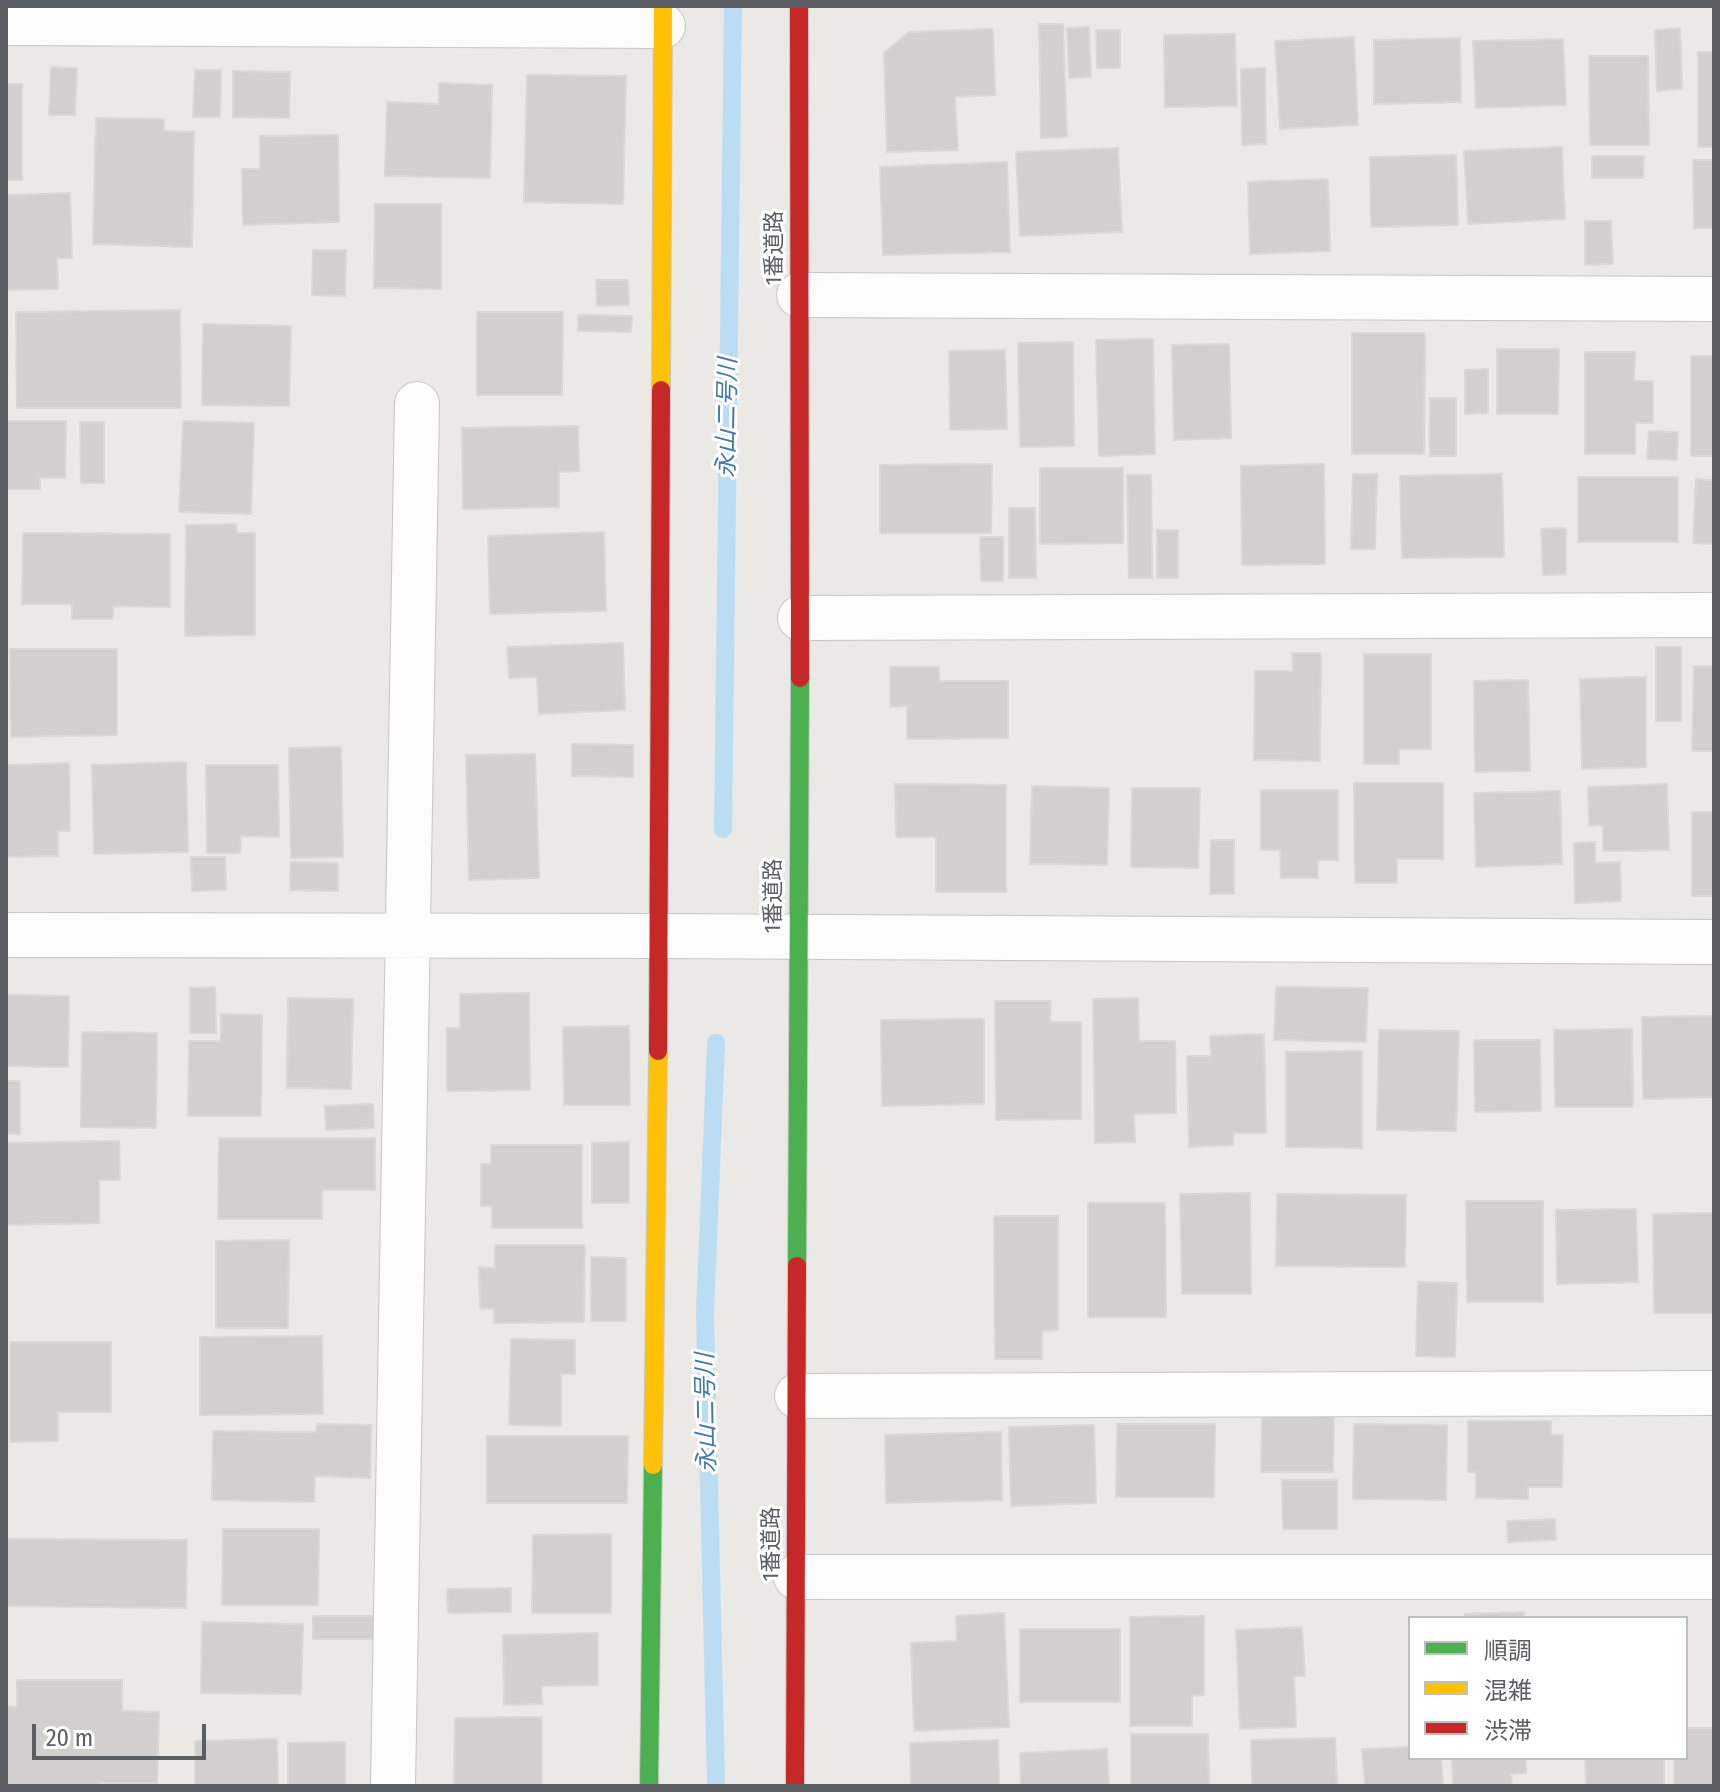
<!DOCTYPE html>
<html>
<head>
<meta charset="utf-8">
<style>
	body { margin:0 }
	#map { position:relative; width:1720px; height:1792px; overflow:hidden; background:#ebe9e5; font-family:"Fira Sans Condensed","Noto Sans JP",sans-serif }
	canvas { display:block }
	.frame { position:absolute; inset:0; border:8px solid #5b5f63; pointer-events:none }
	.legend { position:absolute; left:1408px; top:1616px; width:280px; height:144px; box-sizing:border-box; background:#fff; border:2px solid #bdbfc1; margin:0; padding:10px 14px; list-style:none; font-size:24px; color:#5b5f63 }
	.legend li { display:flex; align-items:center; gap:16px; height:40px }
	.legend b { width:40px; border:2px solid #bdbfc1 }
	.scale { position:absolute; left:32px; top:1724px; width:174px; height:36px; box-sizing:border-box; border:4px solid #5b5f63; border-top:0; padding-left:10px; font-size:24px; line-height:28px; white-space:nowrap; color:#5b5f63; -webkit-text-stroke:6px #fff; paint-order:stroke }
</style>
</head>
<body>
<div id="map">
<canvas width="1720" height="1792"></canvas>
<div class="frame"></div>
<ul class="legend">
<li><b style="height:10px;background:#4caf50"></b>順調</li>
<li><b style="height:10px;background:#ffc107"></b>混雑</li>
<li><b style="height:10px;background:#c62828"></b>渋滞</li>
</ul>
<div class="scale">20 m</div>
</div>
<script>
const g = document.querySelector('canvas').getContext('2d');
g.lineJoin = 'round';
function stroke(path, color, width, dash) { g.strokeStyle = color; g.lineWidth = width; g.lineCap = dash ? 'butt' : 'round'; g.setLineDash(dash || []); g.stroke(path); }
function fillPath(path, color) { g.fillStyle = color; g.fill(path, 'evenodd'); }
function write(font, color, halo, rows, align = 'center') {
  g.font = font + ' "Fira Sans Condensed","Noto Sans JP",sans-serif'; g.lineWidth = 6; g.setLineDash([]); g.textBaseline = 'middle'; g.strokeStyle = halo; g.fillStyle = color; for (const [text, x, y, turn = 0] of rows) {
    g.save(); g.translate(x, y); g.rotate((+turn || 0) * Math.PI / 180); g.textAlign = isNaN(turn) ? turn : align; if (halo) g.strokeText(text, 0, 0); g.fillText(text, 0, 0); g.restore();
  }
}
stroke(new Path2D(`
	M723 829 733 6
	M716 1043 705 1314 716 1783`), '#bbddf3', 18);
const building = new Path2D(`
	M1039 24H1063L1067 137 1041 138Z
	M1089 27 1091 77 1069 78 1067 28Z
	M1680 28 1682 89 1657 91 1655 30Z
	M993 29 995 95 955 97 958 150 887 152 884 53 909 32Z
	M1096 30H1120V68H1097Z
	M1235 34 1237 106 1165 107 1164 35Z
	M1354 37 1358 125 1280 129 1275 41Z
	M1460 38 1461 102 1374 104V40Z
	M1563 39 1566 105 1476 108 1473 41Z
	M1698 52H1714V147H1698Z
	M1589 56H1648L1649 145H1590Z
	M51 67 77 68 75 115H49Z
	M1265 68 1266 144 1242 145 1241 69Z
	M195 70H221L220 117H193Z
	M233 71 290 72 289 118 233 117Z
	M527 75 626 76 623 204 524 202Z
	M439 83 492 85 490 178 385 176 387 102 439 104Z
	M6 84H22V180H6Z
	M96 118 164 119V131L194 132 192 247 93 244Z
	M338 135 339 222 243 225 242 169H260V136Z
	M1562 147 1565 219 1468 224 1464 151Z
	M1118 148 1122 232 1020 236 1016 152Z
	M1456 155 1458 225 1371 227 1370 157Z
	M1592 156H1644L1643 178H1592Z
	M1693 160H1714V228H1694Z
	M1007 162 1010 252 883 255 880 167Z
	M1328 179 1330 251 1250 254 1248 182Z
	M70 193 72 258H57L58 289 6 290V195Z
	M375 204H441V289L374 288Z
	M1585 221H1611L1613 264 1585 265Z
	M313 250H346L345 296 312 295Z
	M596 280H628L629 305 597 306Z
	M180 310 181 408H17L16 312Z
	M477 312H563L562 395H477Z
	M578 315 632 316 631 332 578 331Z
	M203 324 291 326 289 406 202 405Z
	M1352 333H1425L1424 454H1352Z
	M1153 339 1155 454 1099 456 1096 340Z
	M1073 342 1074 446 1020 447 1018 343Z
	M1229 344 1231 438 1174 440 1172 345Z
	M1497 349H1559L1558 414H1497Z
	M1005 350 1007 429 950 430 949 351Z
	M1585 352H1635L1634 381H1653V423H1635V454H1585Z
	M1691 356H1714V456H1691Z
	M1488 369V413L1465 414V370Z
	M1430 398H1456V456H1430Z
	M6 421H66L65 478H40V489H6Z
	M183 421 254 423 251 514 179 512Z
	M80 422H104V483H81Z
	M578 426 579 471 559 472V507L463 509 462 428Z
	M1649 431 1678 432 1677 460 1647 459Z
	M992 464 991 533H880V465Z
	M1324 464 1325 564 1242 565 1241 466Z
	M1040 468H1123V543L1040 544Z
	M1353 474H1377L1375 549H1351Z
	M1502 474 1504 557 1402 558 1400 476Z
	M1127 475H1151L1152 578H1129Z
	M1578 477H1678V542H1578Z
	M1696 479 1714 480V544L1693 543Z
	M1009 508H1035L1036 578H1009Z
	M236 524 237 533H255V635L185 636 186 525Z
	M1566 528V574L1543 575 1541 529Z
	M1157 530H1178V578H1157Z
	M604 532 606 611 490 614 488 536Z
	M23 533 170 534V607L113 606V619H72V604H22Z
	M980 537H1003V581H981Z
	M623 643 625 710 539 714 537 677 509 678 507 647Z
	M1656 647H1681V721H1656Z
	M10 649H117V735L11 737Z
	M1292 653H1321L1320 761 1254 760 1255 671H1293Z
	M1364 654H1431V749H1399V764H1364Z
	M1694 666H1714V751H1692Z
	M890 667H939V681H1008V738L907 739V706L890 707Z
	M1646 677V767L1582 769 1580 679Z
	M1528 680 1530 771 1475 772 1474 681Z
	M572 744 633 745V777L572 776Z
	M341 747 343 857 291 858 289 748Z
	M535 754 539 878 469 880 466 755Z
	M186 762 188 852 94 854 92 765Z
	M69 763 70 831H58V856L6 857V765Z
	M206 765H278L279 837 241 836 240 853H207Z
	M1354 783H1443V859H1397V883H1355Z
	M895 784 1006 785V892H936V837H896Z
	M1667 784 1669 850 1603 851V825L1589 826 1588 787Z
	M1032 786 1109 788 1107 865 1030 864Z
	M1132 788H1200L1198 868 1131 867Z
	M1261 790H1338V860H1318V878H1281L1280 850H1261Z
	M1560 791 1562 864 1476 867 1474 793Z
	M1692 812H1714V896H1692Z
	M1211 840H1234V894H1210Z
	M1595 842V863L1620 862 1621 901 1575 903 1574 843Z
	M191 857H225L226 890 192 891Z
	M291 862 338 863V891L290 890Z
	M215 987 216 1033H190V988Z
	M1276 987 1368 988 1366 1042 1274 1040Z
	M529 993 530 1090 447 1091V1028H460V994Z
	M6 995 69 996 68 1067 6 1066Z
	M288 998 353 999 351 1089 287 1088Z
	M1138 998 1139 1041H1175L1176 1113 1134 1114 1135 1142 1095 1143 1093 999Z
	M995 1001H1051L1050 1022H1081V1119L996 1120Z
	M221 1014 262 1015 261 1116H188L189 1041H221Z
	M1713 1016 1714 1097 1643 1099 1642 1017Z
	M984 1019V1104L882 1106 881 1020Z
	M629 1026 630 1105H564L563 1027Z
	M1632 1029 1633 1107H1555L1554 1030Z
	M1379 1030 1459 1031 1456 1131 1377 1130Z
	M82 1032 157 1033 156 1128 81 1127Z
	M1264 1034 1266 1133H1233V1145L1189 1147 1187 1056H1211L1210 1036Z
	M1474 1040H1540L1541 1111 1475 1112Z
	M1362 1051V1148L1286 1147V1052Z
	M6 1081H20V1134H6Z
	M373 1104 374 1128 326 1130 325 1106Z
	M219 1138H375V1190H322V1219H218Z
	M119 1141 120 1180H99V1223L6 1225V1143Z
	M629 1142V1203H592V1143Z
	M491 1145H582V1228H492V1206H481V1164H491Z
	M1250 1193 1251 1294H1182L1180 1194Z
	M1277 1194 1406 1195 1405 1267 1276 1266Z
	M1466 1201H1543V1302H1467Z
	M1088 1203H1165L1166 1317H1088Z
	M1636 1209 1638 1282 1557 1284 1556 1210Z
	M1714 1213V1313H1654L1653 1214Z
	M994 1216H1058V1330L1042 1331V1359H995Z
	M289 1240 288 1328H216V1241Z
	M495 1245H585L584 1322 494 1323V1308L480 1309 479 1267 495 1268Z
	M591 1257 626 1258V1321H591Z
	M1418 1282 1457 1283 1455 1357 1416 1356Z
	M322 1336 323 1414 200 1415V1337Z
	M511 1339 575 1340V1374H561V1426L509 1425Z
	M10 1342H111V1412H58V1441L10 1442Z
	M1334 1415 1333 1472H1261L1262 1416Z
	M1468 1421H1551V1435H1563L1562 1487H1528V1499L1476 1498V1472H1468Z
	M317 1424 371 1425 370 1478 315 1476 314 1502 212 1500 213 1431 316 1432Z
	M1117 1424H1215L1214 1497H1116Z
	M1354 1424 1447 1425 1446 1500 1353 1499Z
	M1094 1425 1096 1503 1011 1506 1009 1427Z
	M1001 1432 1002 1500 886 1503 885 1435Z
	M487 1436H628L627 1503H487Z
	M1282 1480H1337V1529H1283Z
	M1555 1519 1556 1540 1508 1542 1507 1521Z
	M223 1529H319L318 1605H222Z
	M611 1534V1613H532L533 1535Z
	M6 1539 187 1540 186 1608 6 1606Z
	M511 1588V1612L448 1613 447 1589Z
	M1524 1612V1618H1465V1614Z
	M1004 1613 1009 1727 914 1731 911 1643 957 1641 956 1616Z
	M313 1616H376V1639H313Z
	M1204 1616V1695L1192 1696V1726H1130V1617Z
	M202 1622 303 1624 301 1694 201 1693Z
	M1302 1627 1305 1676H1294L1296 1727 1240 1729 1236 1630Z
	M1020 1629H1120V1702H1020Z
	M598 1633V1685L541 1686 542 1704 504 1705 503 1635Z
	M17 1680H122V1711L159 1712 157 1783H99V1786H6V1706L17 1707Z
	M542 1717V1786H454L455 1718Z
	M1686 1728H1714V1786H1674V1758H1686Z
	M1131 1734H1208L1209 1786H1131Z
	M1335 1738 1337 1786H1252L1251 1740Z
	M277 1739 278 1786H195V1741Z
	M998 1740 999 1786H911L910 1743Z
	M345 1742V1786H288V1743Z
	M1410 1747V1758H1441L1443 1786H1365L1362 1749Z
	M1107 1749 1109 1786H1021L1020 1753Z
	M1452 1758H1526V1773L1511 1774 1512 1786H1453Z
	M1585 1758H1664V1786H1586Z`);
fillPath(building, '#d1d0ce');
stroke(building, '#dad8d4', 2);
const street = new Path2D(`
	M6 23 663 26
	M799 295 1714 299
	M800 618 1714 615
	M6 935 659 936 1714 942
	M797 1396 1714 1393
	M796 1577H1714
	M393 1786 417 404`);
const fast = new Path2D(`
	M797 1266 800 678
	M649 1786 653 1465`);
const slow = new Path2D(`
	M661 390 663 6
	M653 1465 658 1051`);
const jam = new Path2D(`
	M799 6 800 678
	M658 1051 661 390
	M795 1786 797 1266`);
stroke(street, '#c6c6c6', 46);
stroke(fast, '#c7c7c7', 20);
stroke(slow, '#c7c7c7', 20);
stroke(jam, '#c7c7c7', 20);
stroke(street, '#fcfcfb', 44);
stroke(fast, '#4caf50', 18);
stroke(slow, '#ffc107', 18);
stroke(jam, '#c62828', 18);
write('22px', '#5b5f63', '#fff', [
	["1番道路",775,248,-90],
	["1番道路",774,896,-90],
	["1番道路",772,1544,-90]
]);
write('italic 24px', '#4579a9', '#fff', [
	["永山二号川",728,418,-89],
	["永山二号川",707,1413,-91]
]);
</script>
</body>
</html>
